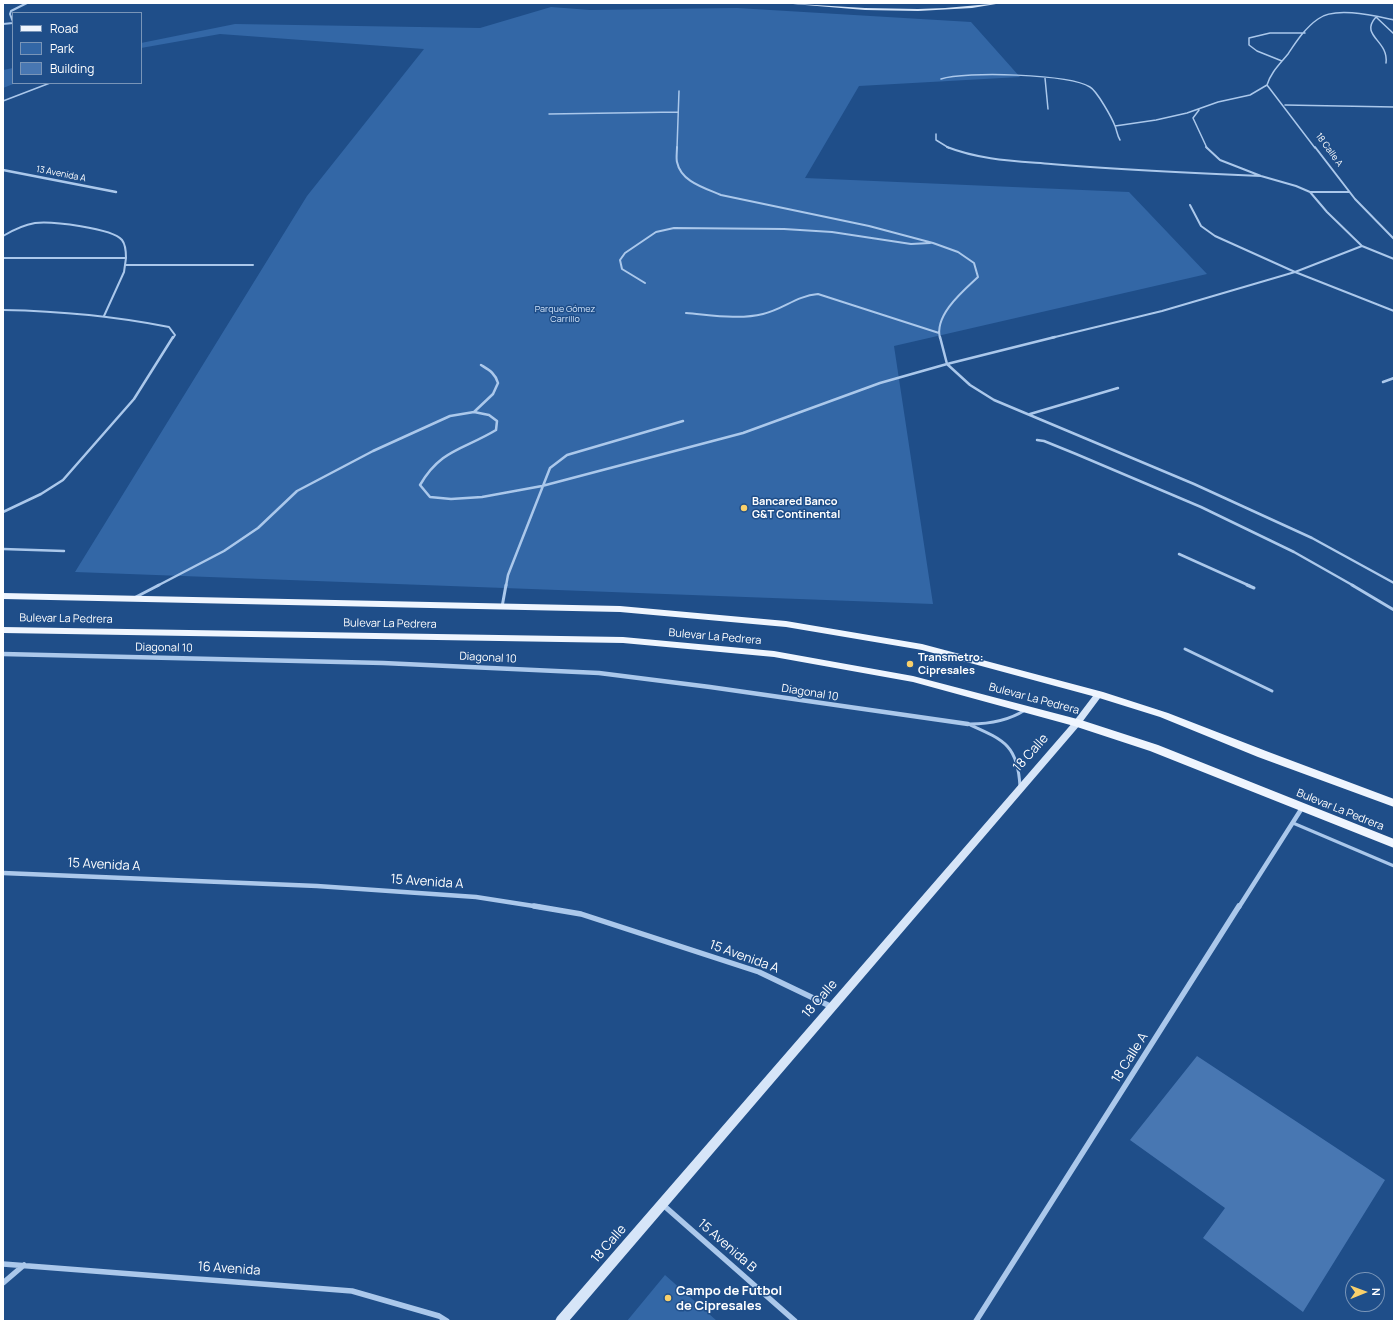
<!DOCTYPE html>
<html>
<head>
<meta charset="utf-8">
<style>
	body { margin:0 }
	#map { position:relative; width:1397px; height:1324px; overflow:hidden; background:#1f4e89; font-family:Manrope,sans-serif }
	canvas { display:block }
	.frame { position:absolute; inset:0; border:4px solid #fff; pointer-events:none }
	.legend { position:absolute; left:12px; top:12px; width:130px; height:72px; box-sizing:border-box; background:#1f4e89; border:1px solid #7995b8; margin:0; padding:5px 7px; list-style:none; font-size:12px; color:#fff }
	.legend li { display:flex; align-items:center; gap:8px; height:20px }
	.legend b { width:20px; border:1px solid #7995b8 }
	.north { position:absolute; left:1345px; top:1272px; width:40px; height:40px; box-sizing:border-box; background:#1f4e89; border:1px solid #7995b8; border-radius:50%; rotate:89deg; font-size:11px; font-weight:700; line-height:16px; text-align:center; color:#fff }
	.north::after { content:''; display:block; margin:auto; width:14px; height:18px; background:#f9d06b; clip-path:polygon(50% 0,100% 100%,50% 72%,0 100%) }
</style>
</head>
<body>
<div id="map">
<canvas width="1397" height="1324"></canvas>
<div class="frame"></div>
<ul class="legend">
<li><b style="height:5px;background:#eff5fe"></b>Road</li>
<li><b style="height:11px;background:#3367a6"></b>Park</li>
<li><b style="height:11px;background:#4877b2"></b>Building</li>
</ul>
<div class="north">N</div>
</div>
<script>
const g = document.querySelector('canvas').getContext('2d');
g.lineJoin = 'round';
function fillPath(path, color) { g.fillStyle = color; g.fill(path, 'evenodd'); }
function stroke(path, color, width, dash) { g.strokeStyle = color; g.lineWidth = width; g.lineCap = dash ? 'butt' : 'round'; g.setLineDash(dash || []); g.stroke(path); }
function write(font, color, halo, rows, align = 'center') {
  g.font = font + ' Manrope,sans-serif'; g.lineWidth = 3; g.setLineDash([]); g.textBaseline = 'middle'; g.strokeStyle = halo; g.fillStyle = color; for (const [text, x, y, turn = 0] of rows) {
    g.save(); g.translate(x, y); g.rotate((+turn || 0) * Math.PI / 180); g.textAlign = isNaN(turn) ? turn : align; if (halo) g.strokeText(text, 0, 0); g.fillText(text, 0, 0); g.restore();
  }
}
fillPath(new Path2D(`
	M551 7 590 10 737 8 971 22 1020 77 859 86 805 178 1129 192 1207 274 894 346 933 604 75 572 307 196 424 49 220 34 141 48V43L235 24 480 28Z
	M13 68V83H16L3 88V70Z
	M665 1275 717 1321H627Z`), '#3367a6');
fillPath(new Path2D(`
	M1197 1056 1385 1180 1303 1312 1203 1238 1225 1208 1130 1140Z`), '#4877b2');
stroke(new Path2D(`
	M1282 61 1257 51 1249 45V38L1270 33H1305
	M1386 63C1389 40 1359 36 1376 17L1394 34
	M1045 78 1048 109
	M941 79C965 71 1069 74 1090 87 1097 91 1112 118 1115 126 1117 131 1117 135 1120 140
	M3 101 50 83
	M1285 105 1394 107
	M1199 110 1193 118 1207 148
	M549 114 678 112
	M1115 126 1156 120 1187 113 1218 102 1250 95 1267 85
	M936 134V140L949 148
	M677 148 679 91
	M1315 148 1267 85C1271 72 1280 64 1288 54 1296 42 1305 28 1318 19 1335 6 1375 16 1394 20`), '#abc8eb', 1.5);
stroke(new Path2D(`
	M677 147C677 152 676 158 677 162 681 182 705 188 721 195L869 226 933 243 958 252 974 263 978 277C963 291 934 315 940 338
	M947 147C980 160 1016 161 1051 164 1121 170 1191 173 1261 176
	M1206 147 1220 160 1261 176 1296 186 1310 192 1327 212 1362 246 1394 259
	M1315 147 1355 199 1394 239
	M1310 192H1349
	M1190 205 1201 226 1215 236 1295 272 1394 311
	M3 236C13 230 23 225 35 223 51 221 112 228 122 240 126 245 126 252 126 258
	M3 258H126L124 272 104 316
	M125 265H253
	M645 283 622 269 620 260 625 253 656 232 674 228 784 229 832 232 911 244 930 243
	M3 310C59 311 114 316 169 327L175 335 173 338
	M686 313C711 315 739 320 763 314 784 309 796 296 818 294L939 333
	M1051 338 1162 311 1295 272 1362 246`), '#abc8eb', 2);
stroke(new Path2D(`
	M940 337 947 364 970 385 994 400 1194 484 1312 538 1394 583
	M1383 382 1394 378
	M474 412 493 394 498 383C495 373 489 370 481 365
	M1030 414 1118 388
	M1037 440 1044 441 1076 454 1201 507 1294 552 1354 586
	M3 512 41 494 63 480 134 399 173 337
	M3 549 64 551
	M1179 554 1250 586
	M157 586 224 551 258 528 297 491 373 451 450 416 474 412 489 415 497 421 496 430C463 450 441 449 420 485L430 497 451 499 482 497 542 486 743 433 880 383 947 364 1055 337
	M506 586 508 575 550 468 567 455 683 421`), '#abc8eb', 2.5);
stroke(new Path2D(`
	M1247 585 1254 588
	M1352 585 1394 610
	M134 598 159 585
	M502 607 506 585
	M1185 649 1272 691
	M968 724C1004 740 1018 745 1020 787
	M970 724C990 724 1008 721 1025 710
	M1293 823 1394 866`), '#abc8eb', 3);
stroke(new Path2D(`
	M13 22 10 14 11 11 27 3
	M3 24 13 23`), '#abc8eb', 2);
stroke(new Path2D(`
	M3 170 116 192`), '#abc8eb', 2.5);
stroke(new Path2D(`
	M3 654 383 663 599 673 710 687 968 724
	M3 873 317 886 476 897 540 907
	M1239 907 1302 808`), '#abc8eb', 4.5);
stroke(new Path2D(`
	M534 906 581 914 759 972 832 1007
	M662 1204 795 1321
	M3 1264 352 1291 439 1316 447 1321
	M3 1283 24 1265
	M976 1321 1239 906`), '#abc8eb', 5.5);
fillPath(new Path2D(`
	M781 3 865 8 918 9 945 8 1002 3 972 8 918 11 865 10Z
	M1099 691 1103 694 1080 725 569 1321H555L557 1317 1074 721 1096 692Z`), '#d6e5f8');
fillPath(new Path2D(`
	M3 593 620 606 786 621 922 644 1103 692 1168 713 1266 751 1394 799V807L1258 757 1160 717 1096 697 922 650 786 627 620 612 3 599Z
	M3 627 623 637 774 651 913 676 1081 720 1158 745 1394 839V848L1150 751 1074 726 913 682 774 657 623 643 3 633Z`), '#eff5fe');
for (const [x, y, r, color] of [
	[744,508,4,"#f9d06b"],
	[910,664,4,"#f9d06b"],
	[668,1298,4,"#f9d06b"]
]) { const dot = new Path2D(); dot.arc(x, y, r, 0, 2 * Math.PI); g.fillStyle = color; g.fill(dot); stroke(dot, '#1f4e89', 1.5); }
write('9px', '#fff', '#1f4e89', [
	["18 Calle A",1329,150,54],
	["13 Avenida A",61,174,11]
]);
write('9px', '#cfe2f8', '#1f4e89', [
	["Parque Gómez",565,309],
	["Carrillo",565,319]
]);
write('bold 11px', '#fff', '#1f4e89', [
	["Bancared Banco",752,502],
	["G&T Continental",752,515],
	["Transmetro:",918,658],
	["Cipresales",918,671]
], 'left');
write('11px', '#fff', '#1f4e89', [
	["Bulevar La Pedrera",66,619,1],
	["Bulevar La Pedrera",390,624,1],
	["Bulevar La Pedrera",715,637,5],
	["Diagonal 10",164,648,1],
	["Diagonal 10",488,658,3],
	["Diagonal 10",810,693,9],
	["Bulevar La Pedrera",1034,699,15],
	["Bulevar La Pedrera",1340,810,22]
]);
write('13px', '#fff', '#1f4e89', [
	["18 Calle",1031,753,-48],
	["15 Avenida A",104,865,3],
	["15 Avenida A",427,882,4],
	["15 Avenida A",744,957,20],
	["18 Calle",820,999,-49],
	["18 Calle A",1130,1058,-58],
	["18 Calle",609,1244,-49],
	["15 Avenida B",727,1246,41],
	["16 Avenida",229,1269,4]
]);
write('bold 13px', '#fff', '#1f4e89', [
	["Campo de Futbol",676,1291],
	["de Cipresales",676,1306]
], 'left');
</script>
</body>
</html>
